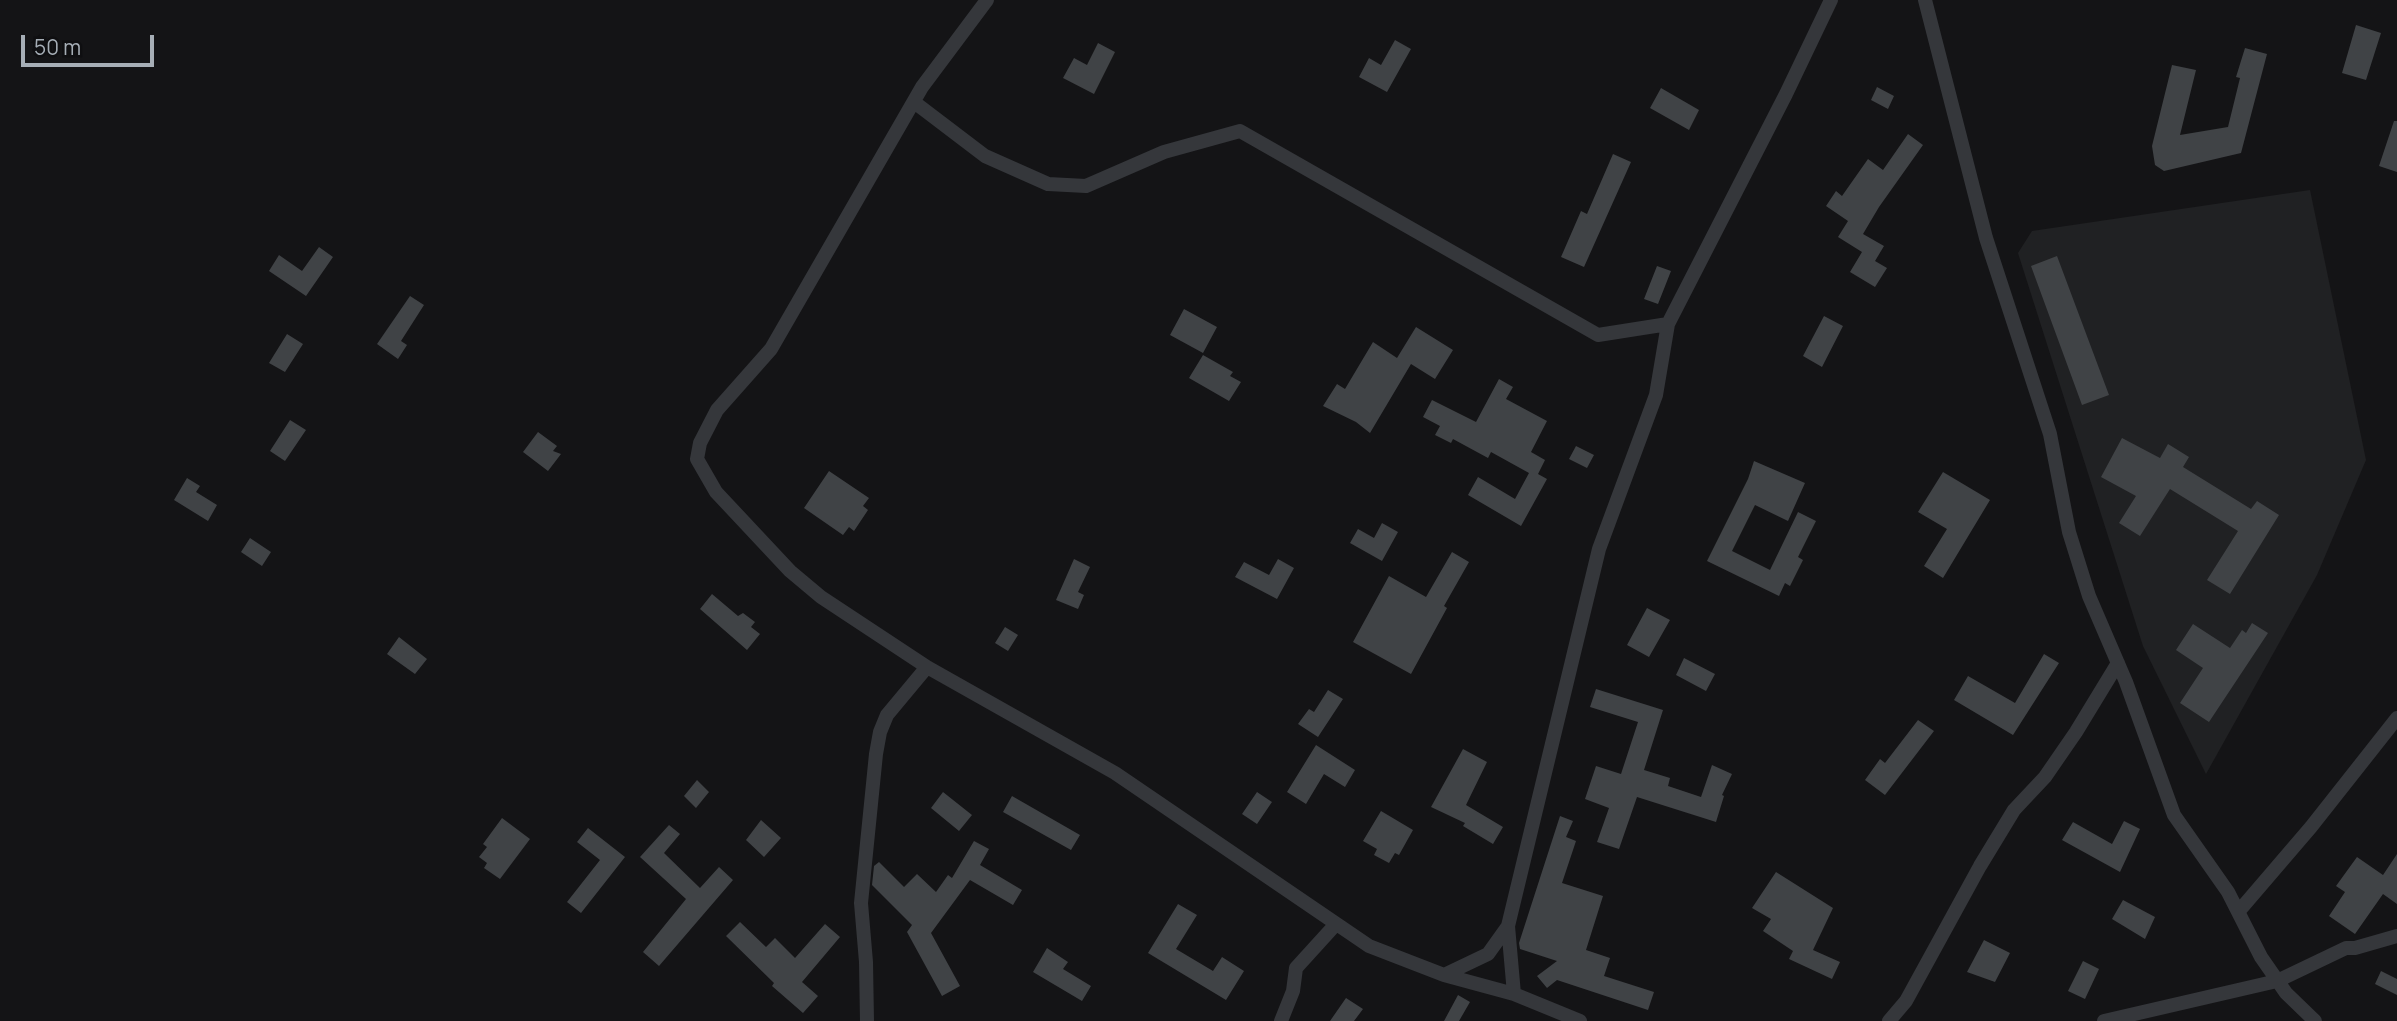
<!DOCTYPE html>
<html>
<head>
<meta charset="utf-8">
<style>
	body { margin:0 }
	#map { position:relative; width:2397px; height:1021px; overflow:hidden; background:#141416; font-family:Manrope,sans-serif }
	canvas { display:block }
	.scale { position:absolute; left:21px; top:35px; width:133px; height:32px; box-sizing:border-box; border:4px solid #a6aeb6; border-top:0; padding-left:9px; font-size:21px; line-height:24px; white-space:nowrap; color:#a6aeb6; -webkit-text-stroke:5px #0f0f11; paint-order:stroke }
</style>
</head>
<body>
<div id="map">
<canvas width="2397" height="1021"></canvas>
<div class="scale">50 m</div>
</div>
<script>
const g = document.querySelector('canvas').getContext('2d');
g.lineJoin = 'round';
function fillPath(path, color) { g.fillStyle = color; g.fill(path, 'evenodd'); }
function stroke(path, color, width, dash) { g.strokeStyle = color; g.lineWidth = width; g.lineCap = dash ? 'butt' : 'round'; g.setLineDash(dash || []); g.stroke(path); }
fillPath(new Path2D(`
	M2310 190 2366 460 2317 575 2206 774 2143 646 2018 253 2032 231Z`), '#202123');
fillPath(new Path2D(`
	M2356 25 2381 33 2366 80 2342 73Z
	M1395 40 1411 49 1387 92 1359 77 1369 58 1381 65Z
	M1098 43 1115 52 1094 94 1063 78 1074 58 1087 65Z
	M2245 48 2267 54 2241 153 2164 171 2155 165 2152 146 2172 65 2196 70 2180 135 2228 127 2240 78 2236 77Z
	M1877 87 1894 96 1888 109 1871 100Z
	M1661 88 1699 110 1689 130 1650 108Z
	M2394 121H2397V172L2379 166Z
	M1908 134 1923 145 1879 207 1863 234 1884 246 1875 261 1887 268 1875 287 1850 272 1862 252 1838 237 1848 221 1826 206 1836 191 1842 196 1868 159 1883 170Z
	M1613 154 1631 162 1584 267 1561 257 1581 211 1587 214Z
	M319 247 333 257 306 296 269 271 279 255 302 271Z
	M2057 256 2109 395 2082 405 2031 266Z
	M1657 266 1671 271 1658 304 1644 299Z
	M410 296 424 305 401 341 407 345 398 359 377 344Z
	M1184 309 1217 327 1203 353 1170 335Z
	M1824 316 1843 326 1822 367 1803 356Z
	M1416 327 1453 350 1435 379 1411 364 1370 433 1356 422 1323 406 1337 384 1345 389 1373 342 1397 358Z
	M287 334 303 344 285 372 269 363Z
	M1203 355 1233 372 1230 376 1241 382 1229 401 1189 378Z
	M1499 379 1513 387 1506 399 1547 421 1531 452 1545 460 1538 474 1547 479 1521 526 1468 495 1478 477 1515 499 1529 473 1491 452 1488 458 1453 439 1451 443 1435 435 1440 426 1423 417 1432 400 1476 422Z
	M290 420 306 430 285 461 270 451Z
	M538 432 557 446 553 451 561 454 548 471 523 452Z
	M2122 438 2160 458 2168 444 2189 457 2183 467 2251 509 2257 501 2279 515 2230 594 2207 580 2238 531 2170 489 2140 536 2119 523 2136 496 2101 477Z
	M1576 446 1594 455 1587 468 1569 459Z
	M1754 461 1805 483 1788 521 1755 505 1732 551 1770 570 1798 512 1816 521 1798 557 1803 560 1790 586 1785 583 1779 596 1707 561 1748 479Z
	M829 471 869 498 863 506 868 510 854 531 849 527 843 535 804 508Z
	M1943 472 1990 500 1943 578 1924 566 1947 529 1918 512Z
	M187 478 200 486 196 492 217 505 208 521 174 500Z
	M1382 523 1398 532 1382 561 1350 543 1358 529 1374 538Z
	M250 538 271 552 262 566 241 552Z
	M1452 552 1469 562 1444 606 1447 608 1411 674 1353 642 1389 576 1426 597Z
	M1074 559 1090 567 1078 592 1084 595 1078 609 1056 600Z
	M1278 559 1294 568 1277 599 1235 577 1244 562 1269 575Z
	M712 594 738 616 743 613 755 622 751 627 760 634 747 650 700 609Z
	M1647 608 1670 620 1649 657 1627 645Z
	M2252 623 2268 633 2209 722 2180 703 2203 668 2176 650 2193 624 2230 648 2242 630 2246 633Z
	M1005 627 1018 635 1008 651 995 643Z
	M399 637 427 659 415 674 387 654Z
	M2044 654 2059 663 2013 735 1954 700 1968 676 2015 703Z
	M1684 658 1715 674 1706 691 1676 675Z
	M1596 689 1663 710 1644 770 1670 778 1668 786 1701 797 1712 765 1732 774 1722 795 1724 796 1716 822 1637 797 1619 849 1597 842 1609 808 1585 799 1596 766 1621 774 1638 722 1590 707Z
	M1328 690 1343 699 1318 737 1298 724 1309 709 1314 712Z
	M1918 720 1934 731 1885 795 1865 780 1880 759 1885 763Z
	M1316 745 1355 770 1345 787 1324 774 1306 804 1287 792Z
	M1463 749 1487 762 1466 805 1503 827 1493 844 1463 826 1465 823 1431 807Z
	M697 780 709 792 696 808 684 796Z
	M943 792 972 815 959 831 931 808Z
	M1257 792 1272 802 1257 824 1242 814Z
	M1012 796 1080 835 1071 850 1003 812Z
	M1381 811 1413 830 1399 855 1395 853 1389 863 1374 855 1377 849 1363 841Z
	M1560 816 1573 821 1566 837 1576 841 1562 883 1603 896 1586 950 1610 958 1604 976 1654 992 1648 1010 1557 980 1547 988 1537 976 1557 961 1520 949 1519 943Z
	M502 818 530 839 500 879 484 868 487 863 479 857 487 847 483 844Z
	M761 820 781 838 764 857 746 840Z
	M2124 821 2140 829 2120 872 2062 840 2073 822 2112 844Z
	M669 825 680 834 664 853 700 888 719 867 733 880 659 966 643 952 686 899 640 857Z
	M588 828 625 857 581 913 567 902 600 860 577 842Z
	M974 841 989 849 980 865 1022 890 1013 905 970 880 931 933 960 986 942 996 907 932 912 925 872 885 874 866 879 862 904 887 917 874 936 892 948 875 952 878Z
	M2397 854V904L2383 894 2355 934 2329 916 2345 892 2336 886 2357 857 2383 875Z
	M1776 872 1833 908 1813 950 1840 962 1832 979 1789 959 1793 951 1763 931 1771 919 1752 908Z
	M2123 900 2155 917 2145 939 2112 919Z
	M1178 904 1197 915 1176 949 1213 971 1222 957 1244 971 1226 1000 1148 953Z
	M740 922 766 947 775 938 795 958 825 924 840 937 802 982 818 996 803 1013 772 986 774 983 726 936Z
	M1984 940 2010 953 1995 982 1967 972Z
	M1047 948 1068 962 1063 969 1091 986 1082 1001 1033 972Z
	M2083 961 2099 969 2085 999 2068 991Z
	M2381 971 2397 979V995L2375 984Z
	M1458 995 1470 1002 1459 1021H1444Z
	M1346 998 1363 1009 1354 1021H1330Z`), '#404346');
stroke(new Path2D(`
	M987 0 922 87 771 349 717 410 700 443 697 459 716 492 790 571 821 597 927 667 1115 773 1369 946 1444 975 1514 994 1580 1021
	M1925 0 1986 238 2050 434 2069 532 2089 596 2126 682 2174 815 2228 892 2261 957 2286 993 2315 1021
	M914 102 985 156 1048 184 1086 186 1164 152 1240 131 1598 335 1668 324
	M2239 911 2311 827 2397 718
	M1508 926 1514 994
	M1444 975 1488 954 1508 926 1599 549 1656 395 1668 324 1786 94 1831 0
	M867 1021 866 962 861 903 876 754 880 732 887 715 927 667
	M1281 1021 1293 991 1296 968 1336 924
	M1889 1021 1906 1001 1980 866 2014 810 2045 777 2076 732 2118 663
	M2104 1021 2277 981 2346 948H2355L2397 936`), '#35373b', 14);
</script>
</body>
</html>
